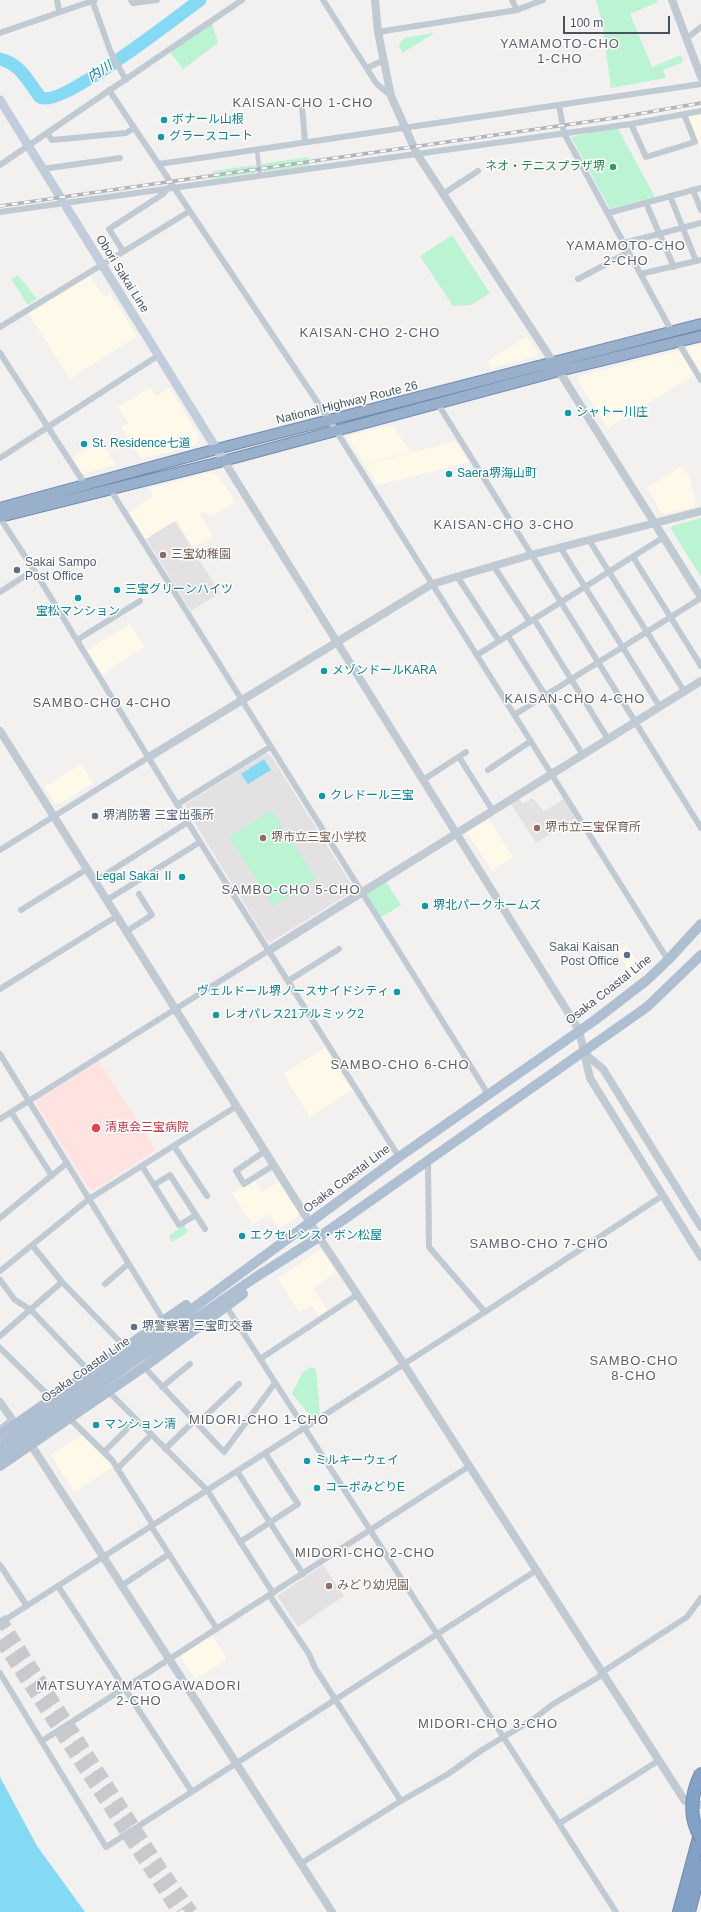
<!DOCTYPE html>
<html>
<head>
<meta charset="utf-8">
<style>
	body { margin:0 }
	#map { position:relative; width:701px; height:1912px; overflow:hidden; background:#f3f0f0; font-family:Helvetica,sans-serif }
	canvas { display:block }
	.scale { position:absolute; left:563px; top:16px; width:107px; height:18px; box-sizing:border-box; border:2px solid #465360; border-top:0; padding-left:5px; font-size:12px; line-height:14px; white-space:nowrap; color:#465360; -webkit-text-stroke:3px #fff; paint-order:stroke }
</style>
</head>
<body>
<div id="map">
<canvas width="701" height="1912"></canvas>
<div class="scale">100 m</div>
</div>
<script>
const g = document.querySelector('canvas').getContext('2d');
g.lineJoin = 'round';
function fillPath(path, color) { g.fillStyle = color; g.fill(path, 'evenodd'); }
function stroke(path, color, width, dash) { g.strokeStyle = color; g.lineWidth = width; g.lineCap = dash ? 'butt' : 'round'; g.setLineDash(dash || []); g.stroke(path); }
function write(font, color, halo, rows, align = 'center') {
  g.font = font + ' Helvetica,"Noto Sans JP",sans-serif'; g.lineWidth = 3; g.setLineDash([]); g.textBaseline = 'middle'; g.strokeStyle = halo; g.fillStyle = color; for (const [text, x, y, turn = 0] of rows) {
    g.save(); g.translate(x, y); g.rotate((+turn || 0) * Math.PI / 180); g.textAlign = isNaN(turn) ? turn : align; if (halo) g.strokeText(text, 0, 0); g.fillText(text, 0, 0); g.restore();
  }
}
fillPath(new Path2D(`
	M701 114V149L689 118 690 116Z
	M90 275 104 297 110 293 137 336 70 379 28 313Z
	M526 337 538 352 536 356 490 369 488 361Z
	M701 344V373L686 348Z
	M679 350 694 375 608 428 578 381 579 376Z
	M150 387 156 396 169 388 199 436 196 445 141 459 121 427 128 423 118 407Z
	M393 425 410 452 364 464 347 436Z
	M100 441 116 465 83 474 72 458Z
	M456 441 469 462 378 485 365 465Z
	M682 466 689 476 697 506 665 514 661 512 647 488Z
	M212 472 218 475 235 502 210 517 206 511 200 515 213 536 193 548 176 520 145 539 129 512 152 497 151 488Z
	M130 624 144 647 102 674 87 651Z
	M81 764 93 783 59 804 55 803 44 787Z
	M488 819 513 857 492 871 467 832Z
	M627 945 642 969 633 977 617 951Z
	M325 1048 352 1090 310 1117 283 1074Z
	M253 1179 262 1192 278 1182 298 1212 297 1217 279 1229 269 1214 252 1224 232 1193Z
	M317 1251 323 1252 336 1272 313 1288 328 1311 319 1316 312 1305 299 1312 278 1279Z
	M82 1435 113 1467 74 1492 51 1455Z
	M212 1635 227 1659 195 1679 180 1656Z`), '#fef9e9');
fillPath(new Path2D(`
	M175 521 220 593 191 611 146 539Z
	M266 753 270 754 353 887 352 892 271 942 267 941 185 807 186 804Z
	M532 798 544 811 564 799 576 818 536 843 511 804 519 799 523 804Z
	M323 1565 344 1596 298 1627 277 1596Z`), '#e4e1e2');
fillPath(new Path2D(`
	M99 1061 156 1150 94 1190 89 1189 37 1105 36 1100Z`), '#fee3e0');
fillPath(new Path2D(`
	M596 0H657L658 2 630 14 652 67 681 55 683 62 663 70 666 78 611 88 602 22Z
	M212 23 218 43 183 69 170 52Z
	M432 33 433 34 402 53 399 45 404 38Z
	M617 127 655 197 610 209 571 137Z
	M308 157 310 166 265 172 262 170 261 164Z
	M255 165 256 171 254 173 214 179 213 171Z
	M452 235 490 293 471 305 453 306 420 256Z
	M18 275 37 299 28 305 11 279Z
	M701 518V577L671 529 672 526Z
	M272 810 316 879 273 906 229 837Z
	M386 882 401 905 380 918 367 897V893Z
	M184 1225 188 1232 172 1242 169 1236Z
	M311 1367 316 1369 320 1414 312 1418 292 1394 302 1373Z`), '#bbf4d3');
fillPath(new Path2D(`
	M0 57 19 67 33 85 30 86C22 75 14 63 0 61Z
	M264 759 271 770 248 784 241 774Z
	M0 1777 37 1846 85 1912H0Z`), '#84daf5');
stroke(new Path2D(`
	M0 59C20 63 29 83 40 97 59 110 179 15 200 0`), '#84daf5', 13);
stroke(new Path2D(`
	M0 1618 162 1870 192 1912
	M0 1640 178 1912`), '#c8c9cc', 12, [12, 6]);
const trunk = new Path2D(`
	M0 508 217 449 701 324
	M0 517 212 464 559 371 701 336`);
const motorway = new Path2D(`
	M679 1912 701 1830
	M689 1912 701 1866`);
stroke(trunk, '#6f8cb0', 12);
stroke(motorway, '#6f8cb0', 14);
stroke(new Path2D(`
	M257 150 260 176`), '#c0cad3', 4.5);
stroke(new Path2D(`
	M57 0 59 11
	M92 0 111 53 126 80
	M131 0 133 3 157 0
	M323 0 376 83 391 96
	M512 0 517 10
	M378 32 517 10 543 0
	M0 33 95 0
	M687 38 701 27
	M367 68 384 60
	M109 90 330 421 668 960
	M559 105 564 133 672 332
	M302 106 305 142
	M631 124 646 157 695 142 684 114
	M47 133 52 140 126 133 134 128
	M159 164 701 84
	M0 165 242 0
	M42 169 120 158
	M693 190 701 210
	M443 194 478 171
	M670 196 696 261
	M646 203 674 267
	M0 212 631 124 701 111
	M608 213 701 188
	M624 243 701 223
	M123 251 109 229 163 194 168 188
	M640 274 701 260
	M578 279 629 252
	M0 327 190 211
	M678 342 701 380
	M0 353 86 486
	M438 404 701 828
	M0 458 159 355
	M110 489 488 1094
	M0 518 34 570 200 842 399 1157
	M589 540 684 691
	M560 547 660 707
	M633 557 701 666
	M493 565 530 622
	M457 576 499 641
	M0 592 34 570
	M534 619 608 739
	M508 636 583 755
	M77 640 140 601
	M477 655 664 537
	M514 715 701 598
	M459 757 493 811
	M488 770 531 741
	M423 780 466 752
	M178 804 270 747
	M0 850 149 757
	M95 881 188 822
	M107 900 200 842
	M21 910 87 869
	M127 931 152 915 139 894
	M288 981 339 949
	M0 989 117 916
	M0 1054 164 1321
	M11 1112 52 1176
	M0 1119 268 951
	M174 1146 207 1196
	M265 1151 236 1171 244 1184 274 1165
	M428 1160 429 1247 485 1312
	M142 1166 179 1225 196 1215
	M154 1185 170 1175 205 1229
	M0 1218 67 1163
	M32 1245 62 1282 126 1348
	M0 1271 89 1199 237 1106
	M0 1280 15 1300 31 1310 91 1373
	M105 1284 128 1264
	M226 1306 616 1912
	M0 1336 62 1282
	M0 1348 52 1399
	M260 1359 357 1295
	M144 1367 224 1452 275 1383
	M162 1387 190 1364
	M107 1390 207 1490 273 1593
	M70 1419 112 1460 153 1525
	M197 1424 239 1384
	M0 1429 12 1420
	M165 1449 194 1421
	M104 1452 136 1420
	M117 1469 151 1435
	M237 1471 303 1574
	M151 1526 217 1629
	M240 1542 298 1504 265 1453
	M0 1565 27 1606
	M58 1586 192 1792
	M121 1586 169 1554
	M270 1596 309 1654 315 1668 401 1801
	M0 1623 485 1312 662 1196
	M0 1673 106 1847 537 1570
	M42 1741 468 1467
	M560 1823 658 1761
	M300 1864 401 1801 448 1774 482 1750 535 1718 553 1704 599 1677 601 1673 687 1617 701 1598`), '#c0cad3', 6);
stroke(new Path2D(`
	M375 0 378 32 391 96 417 154 559 371 701 597
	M672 0 701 77
	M224 461 579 1030 590 1078 701 1257
	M0 731 319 1237 403 1363 685 1801 701 1805
	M149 757 432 584 531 555 701 511
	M268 951 701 681
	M584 1053 603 1069 701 1227
	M0 1402 18 1428
	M28 1440 332 1912`), '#c0cad3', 8);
stroke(new Path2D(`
	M0 100 224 461`), '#c1cddb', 9);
stroke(new Path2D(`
	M128 1356 399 1157 595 1020 647 980 668 960 701 924
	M133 1362 253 1279 319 1237 647 1007 701 955
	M0 1435 186 1305
	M0 1466 144 1367 243 1294`), '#aebfd2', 10);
stroke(trunk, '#98b0cb', 10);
stroke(motorway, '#83a1c4', 12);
const rail = new Path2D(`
	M0 206 621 117 701 103`);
stroke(rail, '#b2b5bb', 3.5);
stroke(rail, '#fff', 2, [6]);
const motorwayBridge = new Path2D(`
	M701 1773C691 1794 688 1817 701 1838`);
stroke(motorwayBridge, '#6f8cb0', 14, []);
stroke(new Path2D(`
	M0 1447 128 1356
	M0 1457 133 1362`), '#aebfd2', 10);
stroke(motorwayBridge, '#83a1c4', 12);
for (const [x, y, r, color] of [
	[164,120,4,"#0f9aa8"],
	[161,137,4,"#0f9aa8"],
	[613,167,4,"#2e9e5b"],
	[568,413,4,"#0f9aa8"],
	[84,444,4,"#0f9aa8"],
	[449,474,4,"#0f9aa8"],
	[163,555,4,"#8d6e63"],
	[17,570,4,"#5c6f8a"],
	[117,590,4,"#0f9aa8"],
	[78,598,4,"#0f9aa8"],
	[324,671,4,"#0f9aa8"],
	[322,796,4,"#0f9aa8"],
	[95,816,4,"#5c6f8a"],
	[537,828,4,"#8d6e63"],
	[263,838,4,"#8d6e63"],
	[182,877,4,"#0f9aa8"],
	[425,906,4,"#0f9aa8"],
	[627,955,4,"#5c6f8a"],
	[397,992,4,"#0f9aa8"],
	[216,1015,4,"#0f9aa8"],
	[96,1128,5,"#e0444e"],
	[242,1236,4,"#0f9aa8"],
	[134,1327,4,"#5c6f8a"],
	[96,1425,4,"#0f9aa8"],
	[307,1461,4,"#0f9aa8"],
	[317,1488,4,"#0f9aa8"],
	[329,1586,4,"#8d6e63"]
]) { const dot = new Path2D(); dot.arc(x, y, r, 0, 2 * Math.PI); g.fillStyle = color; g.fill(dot); stroke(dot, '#fff', 1.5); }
write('12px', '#0d838f', '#fff', [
	["ボナール山根",172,120],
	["グラースコート",169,137],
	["シャトー川庄",576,413],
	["St. Residence七道",92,444],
	["Saera堺海山町",457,474],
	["三宝グリーンハイツ",125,590],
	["宝松マンション",78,612,"center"],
	["メゾンドールKARA",332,671],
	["クレドール三宝",330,796],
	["Legal Sakai Ⅱ",174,877,"right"],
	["堺北パークホームズ",433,906],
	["ヴェルドール堺ノースサイドシティ",389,992,"right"],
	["レオパレス21アルミック2",224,1015],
	["エクセレンス・ボン松屋",250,1236],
	["マンション清",104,1425],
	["ミルキーウェイ",315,1461],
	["コーポみどりE",325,1488]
], 'left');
write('12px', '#27864d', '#fff', [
	["ネオ・テニスプラザ堺",605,167]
], 'right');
write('12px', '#465360', '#fff', [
	["Obori Sakai Line",122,274,58],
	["National Highway Route 26",347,403,-14],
	["Osaka Coastal Line",609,990,-38],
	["Osaka Coastal Line",347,1179,-37],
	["Osaka Coastal Line",86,1370,-35]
]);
write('12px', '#785e54', '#fff', [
	["三宝幼稚園",171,555],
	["堺市立三宝保育所",545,828],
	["堺市立三宝小学校",271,838],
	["みどり幼児園",337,1586]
], 'left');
write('12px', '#4e5e75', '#fff', [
	["Sakai Sampo",25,563],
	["Post Office",25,577],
	["堺消防署 三宝出張所",103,816],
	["Sakai Kaisan",619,948,"right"],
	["Post Office",619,962,"right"],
	["堺警察署 三宝町交番",142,1327]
], 'left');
write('12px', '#be3a42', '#fff', [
	["清恵会三宝病院",105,1128]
], 'left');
g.letterSpacing = '1px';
write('13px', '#5c6066', '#fff', [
	["YAMAMOTO-CHO",560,44],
	["1-CHO",560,59],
	["KAISAN-CHO 1-CHO",303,103],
	["YAMAMOTO-CHO",626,246],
	["2-CHO",626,261],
	["KAISAN-CHO 2-CHO",370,333],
	["KAISAN-CHO 3-CHO",504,525],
	["KAISAN-CHO 4-CHO",575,699],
	["SAMBO-CHO 4-CHO",102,703],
	["SAMBO-CHO 5-CHO",291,890],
	["SAMBO-CHO 6-CHO",400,1065],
	["SAMBO-CHO 7-CHO",539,1244],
	["SAMBO-CHO",634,1361],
	["8-CHO",634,1376],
	["MIDORI-CHO 1-CHO",259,1420],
	["MIDORI-CHO 2-CHO",365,1553],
	["MATSUYAYAMATOGAWADORI",139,1686],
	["2-CHO",139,1701],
	["MIDORI-CHO 3-CHO",488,1724]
]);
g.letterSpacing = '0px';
write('italic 13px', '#037aa0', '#fff', [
	["内川",100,72,-33]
]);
</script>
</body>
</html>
